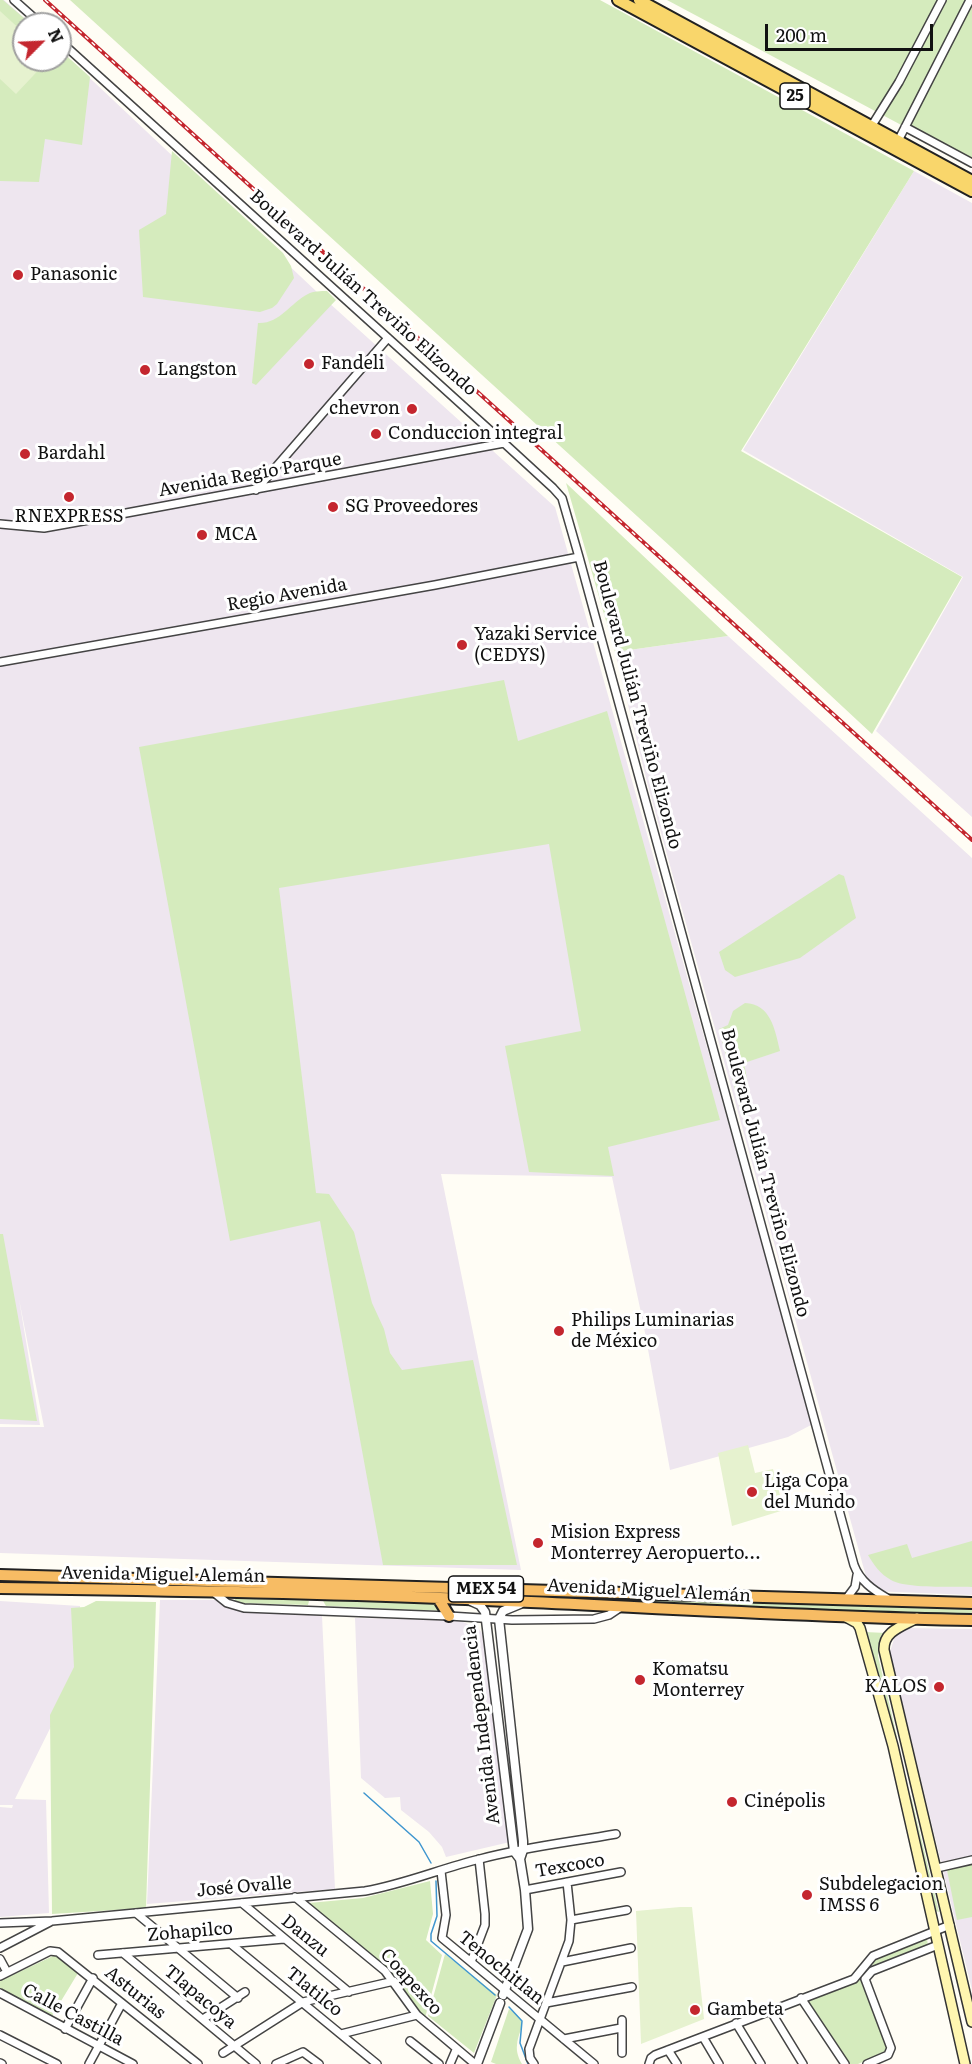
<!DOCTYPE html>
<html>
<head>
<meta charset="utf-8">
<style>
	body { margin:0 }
	#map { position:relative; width:972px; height:2064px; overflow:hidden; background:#fffdf5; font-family:Literata,serif }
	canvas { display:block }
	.north { position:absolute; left:12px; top:12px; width:60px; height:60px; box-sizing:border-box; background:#fff; border:2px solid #a0a0a0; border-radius:50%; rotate:66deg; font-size:16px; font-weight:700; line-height:24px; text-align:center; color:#111 }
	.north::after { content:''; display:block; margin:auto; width:21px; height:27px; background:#c4262e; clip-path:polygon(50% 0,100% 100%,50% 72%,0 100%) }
	.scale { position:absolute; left:765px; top:24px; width:168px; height:27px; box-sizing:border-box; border:3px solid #111; border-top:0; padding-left:8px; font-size:18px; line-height:21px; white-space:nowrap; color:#111; -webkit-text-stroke:4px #fff; paint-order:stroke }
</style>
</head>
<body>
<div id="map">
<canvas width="972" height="2064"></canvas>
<div class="north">N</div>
<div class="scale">200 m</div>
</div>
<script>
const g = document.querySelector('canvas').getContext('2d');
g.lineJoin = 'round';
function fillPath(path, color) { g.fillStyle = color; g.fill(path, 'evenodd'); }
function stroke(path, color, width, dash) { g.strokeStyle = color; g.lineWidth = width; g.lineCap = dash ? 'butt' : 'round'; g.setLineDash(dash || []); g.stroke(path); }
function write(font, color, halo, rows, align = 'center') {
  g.font = font + ' Literata,serif'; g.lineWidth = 6; g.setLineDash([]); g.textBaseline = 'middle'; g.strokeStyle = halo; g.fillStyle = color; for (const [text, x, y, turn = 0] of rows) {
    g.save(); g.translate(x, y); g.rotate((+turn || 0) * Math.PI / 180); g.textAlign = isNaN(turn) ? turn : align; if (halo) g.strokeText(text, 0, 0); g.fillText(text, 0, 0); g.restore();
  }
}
fillPath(new Path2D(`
	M0 0H4L31 24H24V60H60V50L317 292 555 507 813 1424 788 1437 670 1470 643 1322 612 1177 441 1174 521 1570 0 1553V1427H44L19 1299 40 1425 0 1424Z
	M914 171 972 203V817L876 731 963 577 743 450Z
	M728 636 972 858V1595L870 1591 647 782 615 652Z
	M160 1600H216L322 1616 335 1889 147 1904Z
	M0 1601 80 1606V1668L15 1799 46 1800 49 1913 0 1917V1807L12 1808 13 1805H0Z
	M355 1618 458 1620 478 1628 483 1634 510 1842 446 1857 442 1847 429 1832 401 1810 400 1797 385 1798 361 1778Z
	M906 1628 972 1629V1990L890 1652 895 1636Z`), '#eee6ef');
fillPath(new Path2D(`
	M0 0H3L31 24H24V60H60V50L90 77 82 145 45 139 39 182 0 181Z
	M70 0H600L914 171 741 451 962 577 872 734 671 547Z
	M667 0H972V166L905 127Z
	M172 151 283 253 291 266 294 278 277 304 272 308 260 312 143 297 139 230 166 214Z
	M327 291 336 300 256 385 252 383 258 323C280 324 290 303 308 294 313 291 321 291 327 291Z
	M566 483 728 636 615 652Z
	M504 680 518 741 607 711 720 1120 608 1147 614 1176 529 1172 505 1046 581 1031 549 844 279 888 316 1193 329 1194 354 1232 372 1303 384 1329 390 1353 402 1370 473 1360 517 1565H383L320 1221 230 1241 139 747Z
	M839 874 844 876 856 918 800 958 735 977 725 970 719 952Z
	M745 1003C771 1004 775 1030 780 1051L744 1063 751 1101 742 1116 719 1029 728 1025 733 1011Z
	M0 1234H3L37 1421 0 1419Z
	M972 1541V1587C951 1586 907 1589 891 1580 880 1574 874 1565 868 1555L907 1544 912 1558Z
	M578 1595 972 1607V1617L578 1601Z
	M236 1597 306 1599 309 1601 308 1605 237 1603 234 1601Z
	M322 1599 438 1604 445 1611 326 1606Z
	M96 1601 156 1602 146 1908 52 1914 50 1715 74 1667 71 1608 84 1607Z
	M865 1632 886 1633 879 1643 878 1656 897 1737 896 1738C887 1702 875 1667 865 1632Z
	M901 1763 908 1790 912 1800 939 1912 936 1911 929 1879 923 1868Z
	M972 1864V1917L957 1920 947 1870Z
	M430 1881 433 1914 426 1940 442 1955 425 2018 383 1964 309 1903 363 1898Z
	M927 1939 928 1946 871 1969 875 1958Z
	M445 1954 497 1995 474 2053 428 2016Z
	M55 1955 78 1973 52 2016 0 1990V1981Z
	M863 1979 889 2050 858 2064H848L805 2000Z
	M509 2009C531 2023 519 2026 517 2045 516 2052 519 2059 522 2064H496L491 2062Z`), '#d5ebbd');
fillPath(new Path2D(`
	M0 11 24 33V60H48L16 94 0 79Z
	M748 1445 755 1473 773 1469 784 1510 732 1526 718 1453Z
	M680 1907H692L704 2019 641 2044 636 1911Z`), '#e6f2cf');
stroke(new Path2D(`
	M364 1793 419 1842 431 1863
	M436 1881 437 1916 431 1934V1941L495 1995
	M509 2007 522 2021 520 2043 528 2064`), '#3f96cf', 1.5);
const minor = new Path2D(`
	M14 0 41 24
	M60 41 504 443 553 488 562 498 579 557 854 1565C860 1581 873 1590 887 1598
	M871 127 899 82 942 0
	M905 127 972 163
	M898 141 970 0
	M256 490 388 338
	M0 524 44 528 94 519 504 443
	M0 662 435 585 579 557
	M212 1591 227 1603 244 1608 449 1616 512 1620 594 1619 609 1615 621 1607
	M846 1599 855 1587 857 1575
	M937 1868 972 1860
	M441 1871 446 1915 442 1938 594 2064
	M525 1890 621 1872
	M295 1897 385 1971 417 2015 475 2064
	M242 1903 349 1992
	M136 1913 238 1998
	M571 1920 627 1910
	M0 1923 52 1921 365 1891C405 1884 442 1868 480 1859 525 1847 571 1842 616 1834
	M231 1944 377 2064
	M0 1948 50 1922
	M123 1953 256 2064
	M98 1955 284 1939
	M0 1959 7 1972
	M471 1962 485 1925V1914L479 1859
	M562 1962 631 1948
	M0 1976 50 1951 58 1952 198 2064
	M0 1993 133 2064
	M801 1998 845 2064
	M546 2003 632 1987
	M770 2010 803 2064
	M203 2019 245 1992
	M736 2023 761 2064
	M65 2029 93 1978
	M341 2034 417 2015
	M0 2035 57 2064
	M703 2037 719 2064
	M564 2039 621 2028
	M410 2041 439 2064
	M668 2050 677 2064
	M223 2053 303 2002 394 1981
	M622 2053V2020
	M0 2063 2 2064
	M89 2064 122 2003
	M276 2064 303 2052 319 2064
	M450 2064 456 2050
	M534 2064 530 2058 529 2049 569 1941 571 1920 567 1882
	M649 2064 651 2058 655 2055 854 1979 873 1956 950 1925
	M867 2064 888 2055 891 2048 865 1979 872 1971 938 1945`);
const tertiary = new Path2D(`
	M471 1601 480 1605 485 1612 514 1851 520 1859 525 1890 528 1929 503 1995
	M520 1604 503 1611 499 1619 523 1841V1850L520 1859
	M477 2064 500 2003`);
const secondary = new Path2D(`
	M846 1617 857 1623 860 1628 893 1746 965 2064
	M917 1618C903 1626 883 1631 884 1650L972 2022`);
const primary = new Path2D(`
	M618 0 972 191
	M639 0 972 181`);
const trunk = new Path2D(`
	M0 1575 972 1603
	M0 1588C147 1590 293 1592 440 1598 617 1605 794 1617 972 1620
	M438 1598 449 1616`);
stroke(minor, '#444', 10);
stroke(tertiary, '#444', 11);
stroke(secondary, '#333', 12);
stroke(primary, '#222', 14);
stroke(trunk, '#222', 14);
stroke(minor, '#fff', 7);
stroke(tertiary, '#fff', 8);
stroke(secondary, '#fff6b0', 9);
stroke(primary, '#f9d66b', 10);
stroke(trunk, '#f7bc64', 10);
const rail = new Path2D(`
	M45 0 972 840`);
stroke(rail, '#c4262e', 4);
stroke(rail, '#fff', 1.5, [4.5]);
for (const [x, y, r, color] of [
	[18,275,6,"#c4262e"],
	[309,364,6,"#c4262e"],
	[145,370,6,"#c4262e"],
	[412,409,6,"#c4262e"],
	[376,434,6,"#c4262e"],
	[25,454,6,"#c4262e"],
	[69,497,6,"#c4262e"],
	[333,507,6,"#c4262e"],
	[202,535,6,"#c4262e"],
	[462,645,6,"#c4262e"],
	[559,1331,6,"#c4262e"],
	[752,1492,6,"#c4262e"],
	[538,1543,6,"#c4262e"],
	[640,1680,6,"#c4262e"],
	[939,1687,6,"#c4262e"],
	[732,1802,6,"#c4262e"],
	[807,1895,6,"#c4262e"],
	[695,2010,6,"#c4262e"]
]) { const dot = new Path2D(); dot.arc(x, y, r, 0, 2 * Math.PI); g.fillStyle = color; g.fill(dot); stroke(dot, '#fff', 2); }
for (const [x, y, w] of [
	[795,96,30],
	[486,1589,75]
]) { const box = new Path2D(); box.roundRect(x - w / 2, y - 13, w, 26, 4.5); g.fillStyle = '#fff'; g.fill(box); stroke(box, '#111', 1.5); }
write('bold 16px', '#111', null, [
	["25",795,96],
	["MEX 54",486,1589]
]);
write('18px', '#111', '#fff', [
	["Panasonic",30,275],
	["Fandeli",321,364],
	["Langston",157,370],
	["chevron",400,409,"right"],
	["Conduccion integral",388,434],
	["Bardahl",37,454],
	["SG Proveedores",345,507],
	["RNEXPRESS",69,517,"center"],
	["MCA",214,535],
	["Yazaki Service",474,635],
	["(CEDYS)",474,656],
	["Philips Luminarias",571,1321],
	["de México",571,1342],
	["Liga Copa",764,1482],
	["del Mundo",764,1503],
	["Mision Express",550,1533],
	["Monterrey Aeropuerto…",550,1554],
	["Komatsu",652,1670],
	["Monterrey",652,1691],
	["KALOS",927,1687,"right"],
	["Cinépolis",744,1802],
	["Subdelegacion",819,1885],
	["IMSS 6",819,1906],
	["Gambeta",707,2010]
], 'left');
write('18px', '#111', '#fff', [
	["Boulevard Julián Treviño Elizondo",363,293,42],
	["Avenida Regio Parque",250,475,-10],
	["Regio Avenida",287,595,-10],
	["Boulevard Julián Treviño Elizondo",637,705,75],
	["Boulevard Julián Treviño Elizondo",765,1173,75],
	["Avenida Miguel Alemán",163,1575,1],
	["Avenida Miguel Alemán",649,1591,3],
	["Avenida Independencia",482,1725,-97],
	["Texcoco",570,1866,-10],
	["José Ovalle",244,1887,-5],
	["Zohapilco",190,1932,-5],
	["Danzu",305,1936,39],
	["Tenochitlan",501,1968,39],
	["Coapexco",411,1982,48],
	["Tlatilco",314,1992,39],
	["Asturias",135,1993,39],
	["Tlapacoya",200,1997,40],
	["Calle Castilla",73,2015,28]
]);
</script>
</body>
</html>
